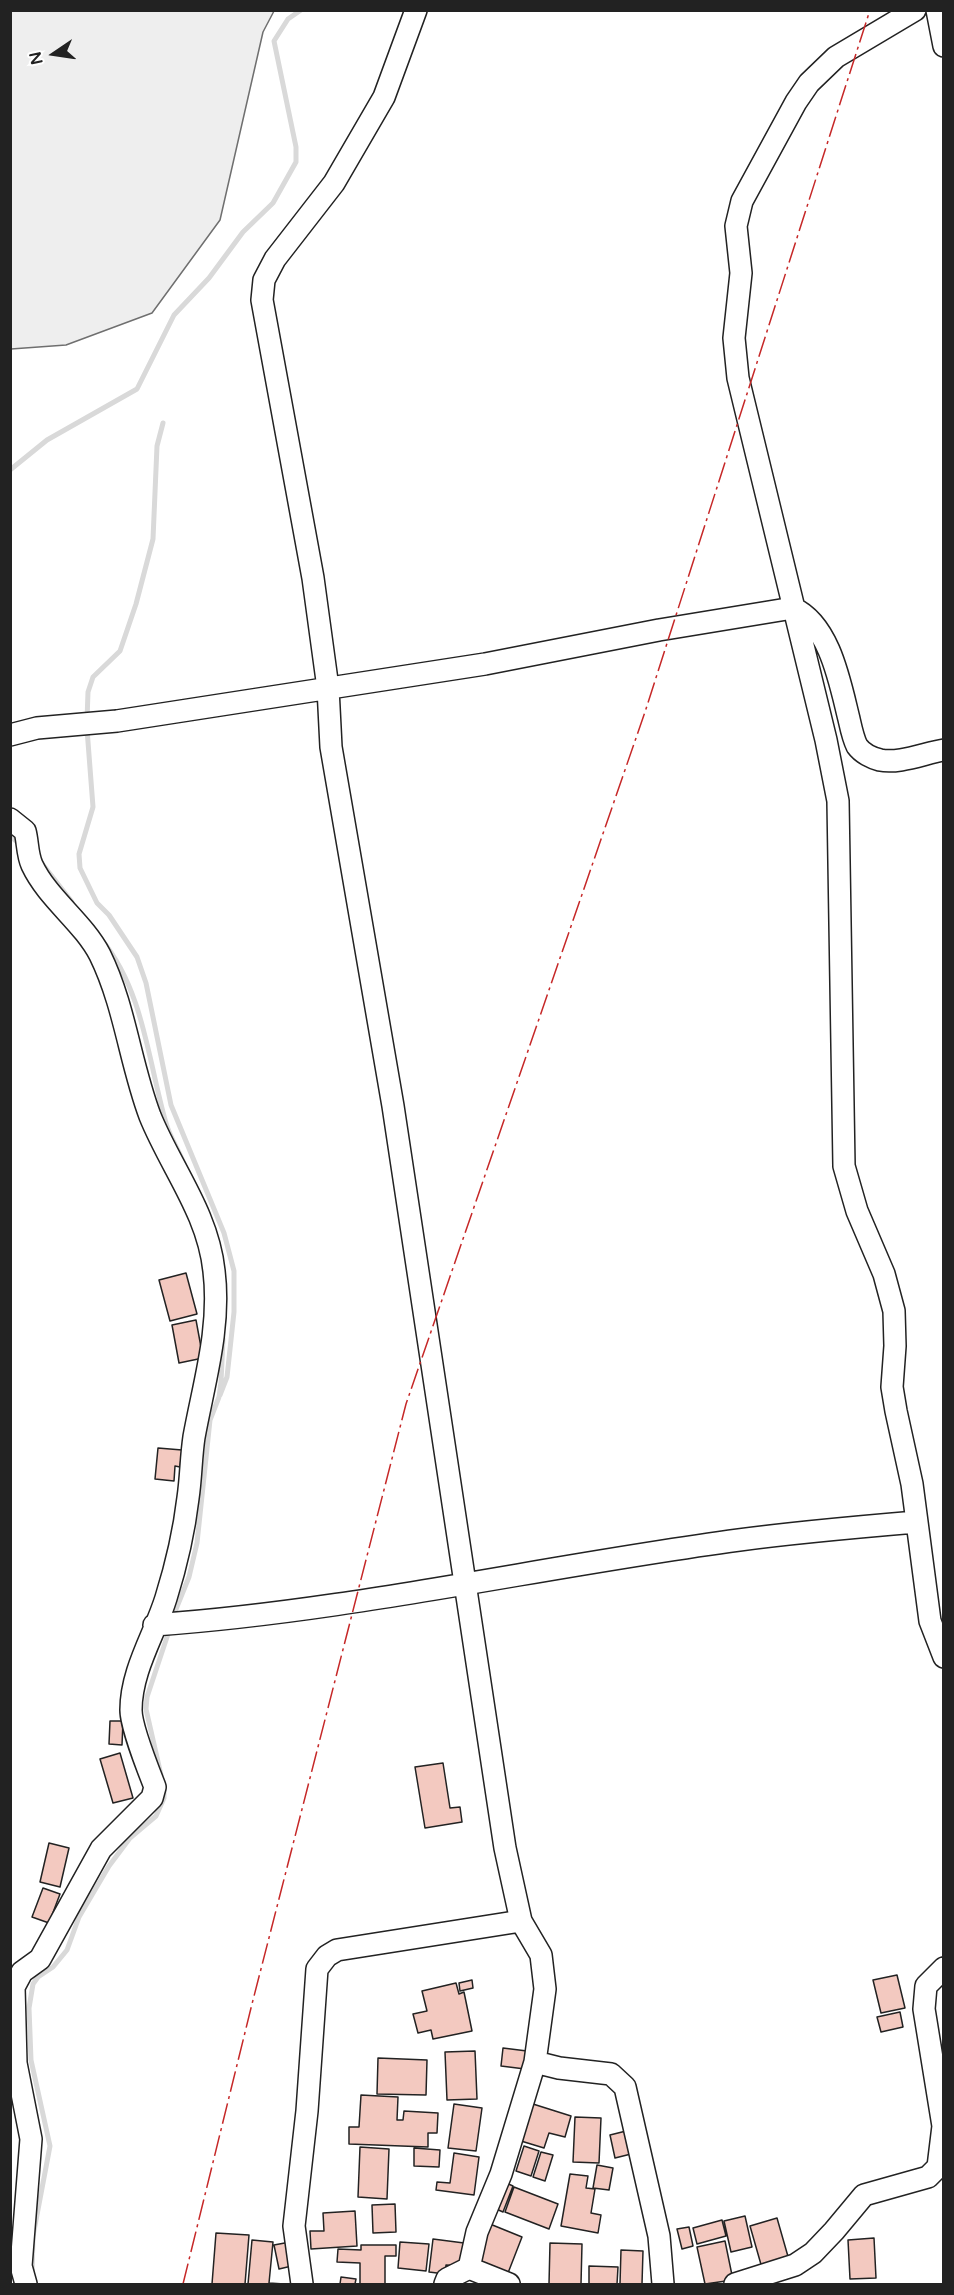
<!DOCTYPE html>
<html>
<head>
<meta charset="utf-8">
<style>
	body { margin:0 }
	#map { position:relative; width:954px; height:2295px; overflow:hidden; background:#fff; font-family:"Varela Round",sans-serif }
	canvas { display:block }
	.frame { position:absolute; inset:0; border:12px solid #222; pointer-events:none }
	.north { position:absolute; left:24px; top:24px; width:60px; height:60px; -webkit-text-stroke:4px #fff; paint-order:stroke; rotate:257deg; font-size:16px; font-weight:700; line-height:24px; text-align:center; color:#222 }
	.north::after { content:''; display:block; margin:auto; width:21px; height:27px; background:#222; clip-path:polygon(50% 0,100% 100%,50% 72%,0 100%) }
</style>
</head>
<body>
<div id="map">
<canvas width="954" height="2295"></canvas>
<div class="frame"></div>
<div class="north">N</div>
</div>
<script>
const g = document.querySelector('canvas').getContext('2d');
g.lineJoin = 'round';
function fillPath(path, color) { g.fillStyle = color; g.fill(path, 'evenodd'); }
function stroke(path, color, width, dash) { g.strokeStyle = color; g.lineWidth = width; g.lineCap = dash ? 'butt' : 'round'; g.setLineDash(dash || []); g.stroke(path); }
const green = new Path2D(`
	M11 10 274 11 263 32 220 220 152 313 66 345 11 349Z`);
fillPath(green, '#eee');
stroke(green, '#6f6f6f', 1.5);
stroke(new Path2D(`
	M10 470 47 440 137 389 174 315 209 278 243 232 273 203 296 162V147L274 41 288 19 301 10
	M87 720 88 692 93 677 120 651 136 604 153 539 157 446 163 423
	M87 729 93 807 79 854 80 868 97 903 109 915 137 957 146 983 171 1105 224 1233 234 1271V1312L227 1377 220 1395
	M10 836 21 845
	M40 861 72 902
	M102 940C144 992 148 1061 166 1123 170 1138 180 1152 185 1166
	M172 1619 189 1577 197 1543 210 1420 219 1397 221 1382 223 1339
	M161 1775 146 1709 147 1697 170 1628
	M32 2277 33 2236 50 2146 31 2060 29 2008 33 1984 38 1977 53 1967 67 1950 79 1917 109 1866 130 1838 156 1816 164 1798V1787`), '#d9d9d9', 5);
const building = new Path2D(`
	M186 1273 197 1314 170 1321 159 1280Z
	M196 1320 203 1358 179 1363 172 1325Z
	M158 1448 182 1450 180 1467 175 1466 174 1481 155 1479Z
	M110 1721H123L122 1745 109 1744Z
	M120 1753 133 1798 113 1803 100 1759Z
	M443 1763 450 1808 460 1807 462 1822 425 1828 415 1767Z
	M49 1843 69 1848 60 1887 40 1882Z
	M43 1888 60 1894 49 1923 32 1917Z
	M897 1975 905 2008 881 2013 873 1980Z
	M472 1980 473 1988 460 1991 459 1983Z
	M456 1983 459 1994 464 1992 472 2031 433 2039 431 2030 418 2033 413 2014 427 2011 422 1991Z
	M900 2012 903 2027 881 2032 877 2017Z
	M503 2048 527 2051 525 2069 501 2066Z
	M475 2051 477 2099 447 2100 445 2052Z
	M378 2058 427 2060 426 2095 377 2094Z
	M361 2095 398 2097 397 2120H403L404 2111 438 2113 437 2133H428V2147L349 2144V2127H359Z
	M454 2104 482 2108 476 2151 448 2148Z
	M533 2104 571 2116 565 2137 549 2133 544 2148 521 2141Z
	M575 2117 601 2118 599 2163 573 2162Z
	M626 2131 631 2154 615 2158 610 2135Z
	M524 2146 539 2151 531 2176 516 2171Z
	M360 2147 389 2149 387 2199 358 2197Z
	M414 2148 440 2150 439 2167 414 2166Z
	M541 2152 553 2155 545 2181 533 2177Z
	M454 2153 479 2157 474 2195 436 2190 437 2182 450 2183Z
	M597 2165 613 2168 609 2190 593 2188Z
	M570 2174 588 2176 586 2188 595 2189 591 2213 601 2215 598 2233 561 2226Z
	M504 2182 513 2186 503 2212 494 2208Z
	M514 2187 558 2204 549 2229 505 2212Z
	M395 2204 396 2232 373 2233 372 2205Z
	M355 2211 357 2246 311 2249 310 2231H324L323 2213Z
	M745 2216 752 2247 731 2252 724 2221Z
	M777 2218 789 2260 762 2268 750 2226Z
	M722 2220 726 2236 697 2244 693 2228Z
	M490 2224 522 2237 508 2273 476 2261Z
	M689 2227 693 2246 682 2249 677 2229Z
	M216 2233 249 2235 245 2284H212Z
	M874 2238 876 2278 850 2279 848 2240Z
	M433 2239 464 2243 462 2266 446 2265 445 2274 429 2272Z
	M252 2240 273 2242 269 2283 284 2284H248Z
	M725 2241 733 2280 705 2284 697 2247Z
	M290 2242 296 2265 279 2269 274 2245Z
	M400 2242 429 2244 426 2271 398 2268Z
	M550 2243 582 2244 581 2284H549Z
	M361 2245H396V2256H385V2284H360V2263L337 2262 338 2249 361 2250Z
	M621 2250 643 2251 642 2284H620Z
	M589 2266 618 2267 617 2284H589Z
	M341 2277 356 2279 355 2284H340Z`);
fillPath(building, '#f3c9c0');
stroke(building, '#222', 1.5);
const minor = new Path2D(`
	M416 10 384 97 334 183 275 259 264 280 262 300 313 578 328 688 331 747 393 1106 505 1848 521 1921 541 1955 545 1989 535 2062 501 2174 477 2232 469 2268
	M915 10 836 57 809 83 796 102 742 201 736 226 741 273 734 338 738 378 826 740 838 801 844 1166 857 1211 884 1274 894 1311 895 1346 892 1387 896 1411 912 1484 930 1621 944 1657
	M937 10 944 46
	M10 735 37 728 117 721 485 664 659 630 793 608C830 625 840 683 849 719 851 728 853 738 857 746 862 753 872 758 880 760 899 764 925 753 944 750
	M10 819 25 831C28 842 27 854 32 865 48 899 83 922 100 955 125 1006 130 1063 150 1116 171 1168 208 1213 214 1271 221 1328 204 1382 194 1437 191 1457 191 1478 188 1498 184 1532 176 1566 166 1598 155 1634 131 1670 131 1710 131 1727 148 1769 155 1787L152 1798 101 1849 40 1959 22 1972 14 1987 16 2063 31 2139 21 2266 26 2284
	M154 1625C351 1611 544 1566 739 1540 798 1532 857 1527 916 1522
	M535 2062 559 2068 611 2074 625 2087 659 2236 663 2284
	M302 2284 294 2226 307 2111 317 1969 327 1956 337 1950 521 1921
	M445 2284 447 2279 469 2268 509 2284
	M735 2284 795 2265 813 2253 834 2231 864 2195 928 2177 938 2167 943 2126 924 2009 926 1986 944 1968`);
stroke(minor, '#222', 24);
stroke(minor, '#fff', 21);
stroke(new Path2D(`
	M183 2284 252 2004 406 1404 645 712 870 10`), '#c62828', 1.5, [21, 4.5, 3, 4.5]);
</script>
</body>
</html>
